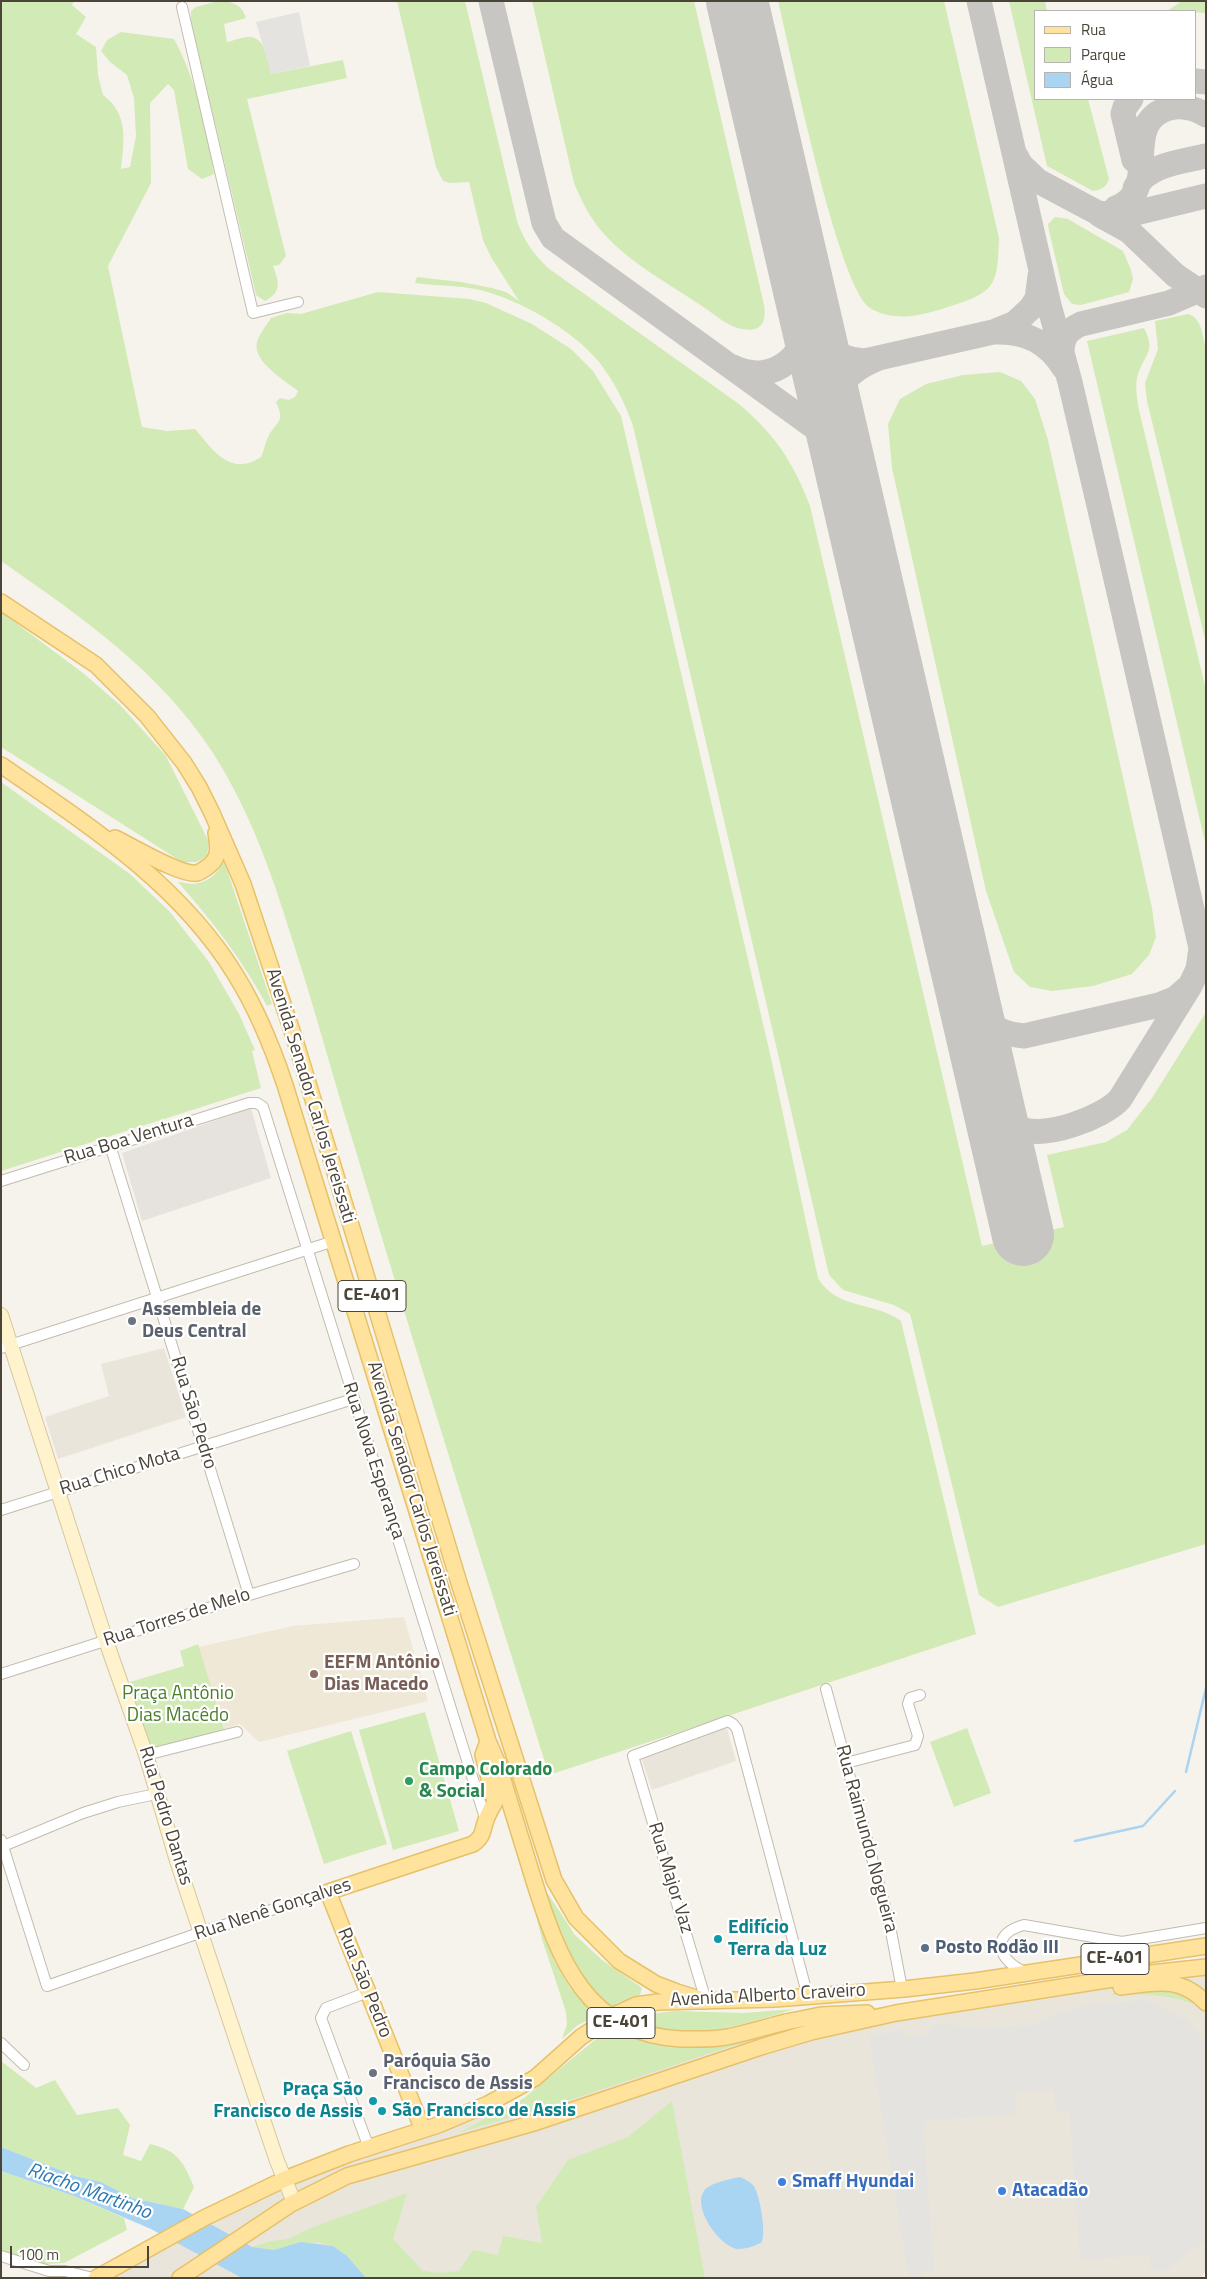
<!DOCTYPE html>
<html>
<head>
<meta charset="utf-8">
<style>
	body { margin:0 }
	#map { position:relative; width:1207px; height:2279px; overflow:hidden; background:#f6f3ec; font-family:"Titillium Web",sans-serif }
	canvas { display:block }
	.frame { position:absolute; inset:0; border:2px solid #4b4439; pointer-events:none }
	.legend { position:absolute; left:1034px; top:10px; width:162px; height:90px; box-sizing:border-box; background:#fff; border:1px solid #b7b4b0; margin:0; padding:6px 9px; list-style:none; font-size:15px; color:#4b4439 }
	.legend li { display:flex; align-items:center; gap:10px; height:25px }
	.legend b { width:25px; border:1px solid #b7b4b0 }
	.scale { position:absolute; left:10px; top:2246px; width:139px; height:22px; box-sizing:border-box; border:2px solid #4b4439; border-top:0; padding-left:6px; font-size:15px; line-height:18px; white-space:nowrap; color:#4b4439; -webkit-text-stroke:4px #fff; paint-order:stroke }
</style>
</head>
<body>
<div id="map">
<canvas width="1207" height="2279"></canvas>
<div class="frame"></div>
<ul class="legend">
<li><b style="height:6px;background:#ffe39c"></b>Rua</li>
<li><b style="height:14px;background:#d2eab5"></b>Parque</li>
<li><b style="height:14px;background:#a9d4f2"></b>Água</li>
</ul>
<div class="scale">100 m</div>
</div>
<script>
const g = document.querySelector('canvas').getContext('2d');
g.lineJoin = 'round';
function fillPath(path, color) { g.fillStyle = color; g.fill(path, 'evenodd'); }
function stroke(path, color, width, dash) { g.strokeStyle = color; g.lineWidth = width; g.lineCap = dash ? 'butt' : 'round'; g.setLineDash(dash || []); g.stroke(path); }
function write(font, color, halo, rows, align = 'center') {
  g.font = font + ' "Titillium Web",sans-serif'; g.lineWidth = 4.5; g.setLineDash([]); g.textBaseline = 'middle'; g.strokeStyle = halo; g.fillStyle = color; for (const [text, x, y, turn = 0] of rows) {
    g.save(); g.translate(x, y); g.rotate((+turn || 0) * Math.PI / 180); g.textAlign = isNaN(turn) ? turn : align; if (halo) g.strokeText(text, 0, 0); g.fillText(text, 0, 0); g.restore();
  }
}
fillPath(new Path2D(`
	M164 1348 186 1417 58 1459 45 1417 109 1396 101 1364Z
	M726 1725 736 1761 652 1790 640 1754Z
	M1206 1967V2271L1201 2278H107L253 2199 290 2183 428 2134 523 2103 615 2027 706 2013 735 2032 789 2014 908 2005Z`), '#eae5da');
fillPath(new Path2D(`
	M251 1108 271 1178 142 1221 122 1153Z`), '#e6e2dd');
fillPath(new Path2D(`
	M404 1617 428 1701 259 1742 240 1724 224 1729 198 1647 293 1626Z`), '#efe8d6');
fillPath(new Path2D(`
	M1 1H74L72 5 86 17 76 34 96 47 98 75 103 95C129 114 124 141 121 169L130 167 136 136 134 98 127 75 110 62 101 51 107 40 121 32 174 39C196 79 207 129 214 174L202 179 188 169 174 90 168 84 150 103 151 183 108 266 142 427 167 431 195 429C214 451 230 477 261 457 264 451 265 443 268 437 276 421 286 423 276 402L280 398 289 400 295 397 298 391C286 381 252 362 257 342 259 334 267 325 271 318L287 313 301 314 378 292 469 299 486 303 532 324 571 349 593 371 621 416 771 1058 818 1278C837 1310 873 1301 901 1321L976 1634 549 1775C483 1565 417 1356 354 1145 333 1078 315 1009 293 942 272 874 251 813 213 753 159 670 80 616 1 561Z
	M218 1C231 1 242 4 246 18L224 24 227 42C234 41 244 36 251 37 266 39 268 61 271 74L343 60 347 78 247 99 286 256 279 265 273 266C279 282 282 292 265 301L256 295 254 286 191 22V11L196 7Z
	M397 1H465L517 221C524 241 533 253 548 268L739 404C775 435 793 461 810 506L982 1246 1064 1227 1047 1155 1106 1142 1127 1130 1152 1098 1206 1012V1544L998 1607 979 1595 910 1314 894 1305 843 1290 829 1275 633 426C625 403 614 381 599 362 573 330 520 300 480 290 459 285 436 286 415 283L417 277 461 282 492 288 506 292 519 301 491 257 483 240 469 182 450 183 443 181 436 167Z
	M532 1H694L764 305C767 322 761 333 742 329 728 327 713 313 702 306 669 284 632 264 606 236 591 220 582 202 574 183Z
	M778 1H944L999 238C997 282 998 291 954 305 927 314 897 324 870 308 838 288 790 50 778 1Z
	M1009 1H1045L1047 11H1036V99H1088L1109 179C1107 187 1101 190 1093 191L1047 166Z
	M1182 1H1206V13L1167 11Z
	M1055 217 1068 219 1123 251 1131 270 1133 279 1129 292 1081 305 1072 304 1064 294 1049 231 1048 224Z
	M1188 314C1202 317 1203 338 1206 350V643L1147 401 1145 383 1158 349 1155 321Z
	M1144 328C1155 350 1147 352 1139 371 1134 384 1137 397 1139 410L1206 690V846L1087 341Z
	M1000 372 1021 381 1035 399 1048 440 1152 908 1156 937 1149 955 1132 974 1093 986 1052 991 1030 987 1014 972 986 891 892 468 888 424 900 399 926 384 963 375Z
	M1 612 83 673 120 705 166 756 209 842 207 856 197 862H182L1 747Z
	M1 782 130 874 170 912 209 962 239 1014 255 1050 252 1051 261 1088 1 1171Z
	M224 861 272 1004 267 1006C242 959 213 922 178 882 182 882 188 884 193 884 207 883 218 874 224 861Z
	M198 1644 224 1729 154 1749 148 1746 129 1685 130 1682 184 1666 180 1651Z
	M425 1712 459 1831 393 1850 359 1730Z
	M967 1728 991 1793 954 1807 930 1742Z
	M351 1731 387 1844 324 1864 287 1751Z
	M548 1894 575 1935 602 1960 642 1988 640 1995 617 2003 613 2010 586 1985 562 1943 546 1895Z
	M532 1900 554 1960 570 1988 596 2016 578 2025 562 2039 567 2024 566 2012 542 1939Z
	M1144 1990 1184 1991 1201 2007C1173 1994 1142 1993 1111 1995L1114 1992Z
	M795 2009C743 2024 679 2048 628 2017L674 2011 743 2013Z
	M803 2024 707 2054 576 2098 458 2133 524 2098 612 2026C676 2063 736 2039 803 2024Z
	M1 2061 36 2088 55 2080 77 2115 118 2108 130 2125 123 2155 141 2161 150 2144C178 2151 183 2161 194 2187L183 2209 132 2198 101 2182 75 2176 1 2147Z
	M672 2101 705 2278H366L347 2256 333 2246 317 2242 274 2250 252 2247 271 2241 289 2239 311 2228 407 2193 393 2239 423 2271 438 2273 459 2271 473 2250 498 2255 503 2236 542 2243 536 2207 568 2160 628 2137Z
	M1 2171 74 2196 124 2218 127 2230 64 2263 44 2264 1 2250Z`), '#d2eab5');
fillPath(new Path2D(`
	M299 12 310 66 271 74 256 22Z
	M1144 2000 1154 2003 1187 2021 1206 2043V2240L1164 2271 1151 2270 1149 2255 1080 2260 1069 2111 1056 2112 1054 2090 1015 2092 1016 2114 923 2121 934 2271 922 2272V2278H909L869 2037 901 2029 906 2037 925 2035 932 2025H956L976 2028 1031 2025 1065 2011 1083 2006Z`), '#e5e3e0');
fillPath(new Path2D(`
	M1 2147 75 2176 101 2182 132 2198 183 2209 252 2247 274 2250 301 2242 333 2246 347 2256 366 2278H242L151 2229 74 2196 1 2171Z
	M740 2177C745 2179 750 2182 753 2185 760 2193 767 2237 761 2243 754 2246 746 2249 738 2249 720 2247 692 2208 704 2191 709 2183 731 2179 740 2177Z`), '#a9d4f2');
stroke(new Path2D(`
	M1186 1772 1206 1688
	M1075 1841 1143 1826 1175 1791`), '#a9d4f2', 2.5);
stroke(new Path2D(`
	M491 1 544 223 553 238 825 435 838 450 844 462
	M979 1 1049 305 1070 382 1100 510 1201 948 1198 969 1190 986 1120 1099C1103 1118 1043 1140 1019 1128 1005 1121 995 1101 989 1088
	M1196 81 1206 82
	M1131 99 1125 107 1123 114 1134 160
	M1016 156 1021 165 1038 181 1098 213 1123 216 1206 196
	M1135 188C1148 164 1182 162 1206 156
	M1116 208C1164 190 1118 123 1169 108 1181 105 1195 108 1206 115
	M1100 215 1129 231 1175 275 1206 296
	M808 305C818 338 828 359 865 361L993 332 1015 323 1031 308 1037 299 1040 276
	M996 332C1026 331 1048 342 1064 368
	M1062 350C1063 336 1068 330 1081 324L1169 303 1206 287
	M733 367C774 387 811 353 808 311
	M843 456C835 411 824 380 877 359
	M967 991C977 1018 994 1034 1024 1036L1159 1005 1176 998 1186 989`), '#c8c6c3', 25);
stroke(new Path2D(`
	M737 1 1023 1235`), '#c8c6c3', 62);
const street = new Path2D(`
	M182 7 253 313 298 302
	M110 1145 249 1595
	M1 1181 249 1103H257L263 1107 486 1821
	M1 1348 334 1241
	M1 1510 353 1399
	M1 1674 249 1595 354 1564
	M826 1689 889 1921 902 1989
	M146 1755 237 1732
	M846 1763 915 1745 918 1736 908 1704 910 1698 920 1695
	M1 1840 47 1986 202 1932 328 1892
	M1 1847 83 1813 118 1802 156 1794
	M1025 1972C997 1960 990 1934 1024 1925L1122 1942 1206 1928
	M368 1992 326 2008 321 2018 369 2148
	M706 2001 633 1756 728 1721 733 1724 737 1729 808 1997
	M1 2043 24 2065
	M1 2256 49 2271H65L93 2278`);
const secondary = new Path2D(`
	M1 1315 106 1641 146 1755 177 1861 240 2051 277 2161 294 2202`);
const primary = new Path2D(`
	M1 602 96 665 147 716 184 763 199 787 212 813 243 884 295 1040 460 1586 554 1880 576 1918 619 1961 656 1984 677 1992 706 2001
	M1 765C87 824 179 883 235 974 257 1009 272 1046 285 1085L488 1741 498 1764 534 1881
	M115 838C132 846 181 876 197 873 201 872 206 868 210 865 220 857 218 845 216 833
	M1121 1987C1155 1983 1180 1975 1206 2003
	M786 2022 821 2015 867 2013
	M423 2130 328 1892 473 1844C484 1836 482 1831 486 1820 488 1814 492 1807 495 1802L483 1755 488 1741
	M96 2278 204 2218 285 2179 349 2154 438 2125 488 2104 535 2078 581 2037 614 2015 636 2005 658 2002 775 1999 904 1989 975 1981 1206 1946
	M180 2278 291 2204 347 2176 537 2122 761 2047 811 2032 896 2013 1151 1973 1206 1967`);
stroke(street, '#c2bbae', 12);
stroke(secondary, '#d6c79b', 16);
stroke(primary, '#e6c16a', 18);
stroke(street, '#fff', 10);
stroke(secondary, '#fff3cd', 14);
stroke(primary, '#ffe39c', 15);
const primaryBridge = new Path2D(`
	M534 1881C558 1958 587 2035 681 2039 696 2039 711 2040 727 2037 747 2033 766 2027 786 2022`);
stroke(primaryBridge, '#e6c16a', 18, []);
stroke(primaryBridge, '#ffe39c', 15);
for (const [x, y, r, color] of [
	[132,1321,5,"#6b7280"],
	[314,1674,5,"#8d6e63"],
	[409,1781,5,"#2e9e5b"],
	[718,1939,5,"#0f9aa8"],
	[925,1948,5,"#5c6f8a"],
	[373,2073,5,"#6b7280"],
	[373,2101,5,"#0f9aa8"],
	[382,2111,5,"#0f9aa8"],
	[782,2182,5,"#3f7fe0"],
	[1002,2191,5,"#3f7fe0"]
]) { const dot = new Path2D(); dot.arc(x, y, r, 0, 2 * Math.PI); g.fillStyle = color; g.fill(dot); stroke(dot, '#fff', 2); }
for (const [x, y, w] of [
	[372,1296,68],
	[1115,1959,68],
	[621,2023,68]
]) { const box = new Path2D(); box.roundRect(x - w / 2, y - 15.5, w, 31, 4); g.fillStyle = '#fff'; g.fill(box); stroke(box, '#4b4439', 1); }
write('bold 18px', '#4b4439', null, [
	["CE-401",372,1296],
	["CE-401",1115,1959],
	["CE-401",621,2023]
]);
write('19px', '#4b4439', '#fff', [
	["Avenida Senador Carlos Jereissati",310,1096,73],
	["Rua Boa Ventura",129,1140,-17],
	["Rua São Pedro",193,1413,73],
	["Rua Nova Esperança",373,1461,72],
	["Rua Chico Mota",120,1472,-17],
	["Avenida Senador Carlos Jereissati",411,1489,73],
	["Rua Torres de Melo",177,1618,-18],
	["Rua Pedro Dantas",165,1816,73],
	["Rua Raimundo Nogueira",866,1839,75],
	["Rua Major Vaz",670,1878,73],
	["Rua Nenê Gonçalves",273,1910,-18],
	["Rua São Pedro",364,1983,68],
	["Avenida Alberto Craveiro",768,1996,-3]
]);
write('bold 19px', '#5b616d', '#fff', [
	["Assembleia de",142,1310],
	["Deus Central",142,1332],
	["Paróquia São",383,2062],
	["Francisco de Assis",383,2084]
], 'left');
write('bold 19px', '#785e54', '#fff', [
	["EEFM Antônio",324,1663],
	["Dias Macedo",324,1685]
], 'left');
write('19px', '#4a7f2a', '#fff', [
	["Praça Antônio",178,1694],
	["Dias Macêdo",178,1716]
]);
write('bold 19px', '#27864d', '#fff', [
	["Campo Colorado",419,1770],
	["& Social",419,1792]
], 'left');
write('bold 19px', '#0d838f', '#fff', [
	["Edifício",728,1928],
	["Terra da Luz",728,1950],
	["Praça São",363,2090,"right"],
	["Francisco de Assis",363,2112,"right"],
	["São Francisco de Assis",392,2111]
], 'left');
write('bold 19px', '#4e5e75', '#fff', [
	["Posto Rodão III",935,1948]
], 'left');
write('bold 19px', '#366cbe', '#fff', [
	["Smaff Hyundai",792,2182],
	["Atacadão",1012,2191]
], 'left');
write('italic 20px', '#2e7ab2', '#fff', [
	["Riacho Martinho",89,2192,20]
]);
</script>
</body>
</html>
